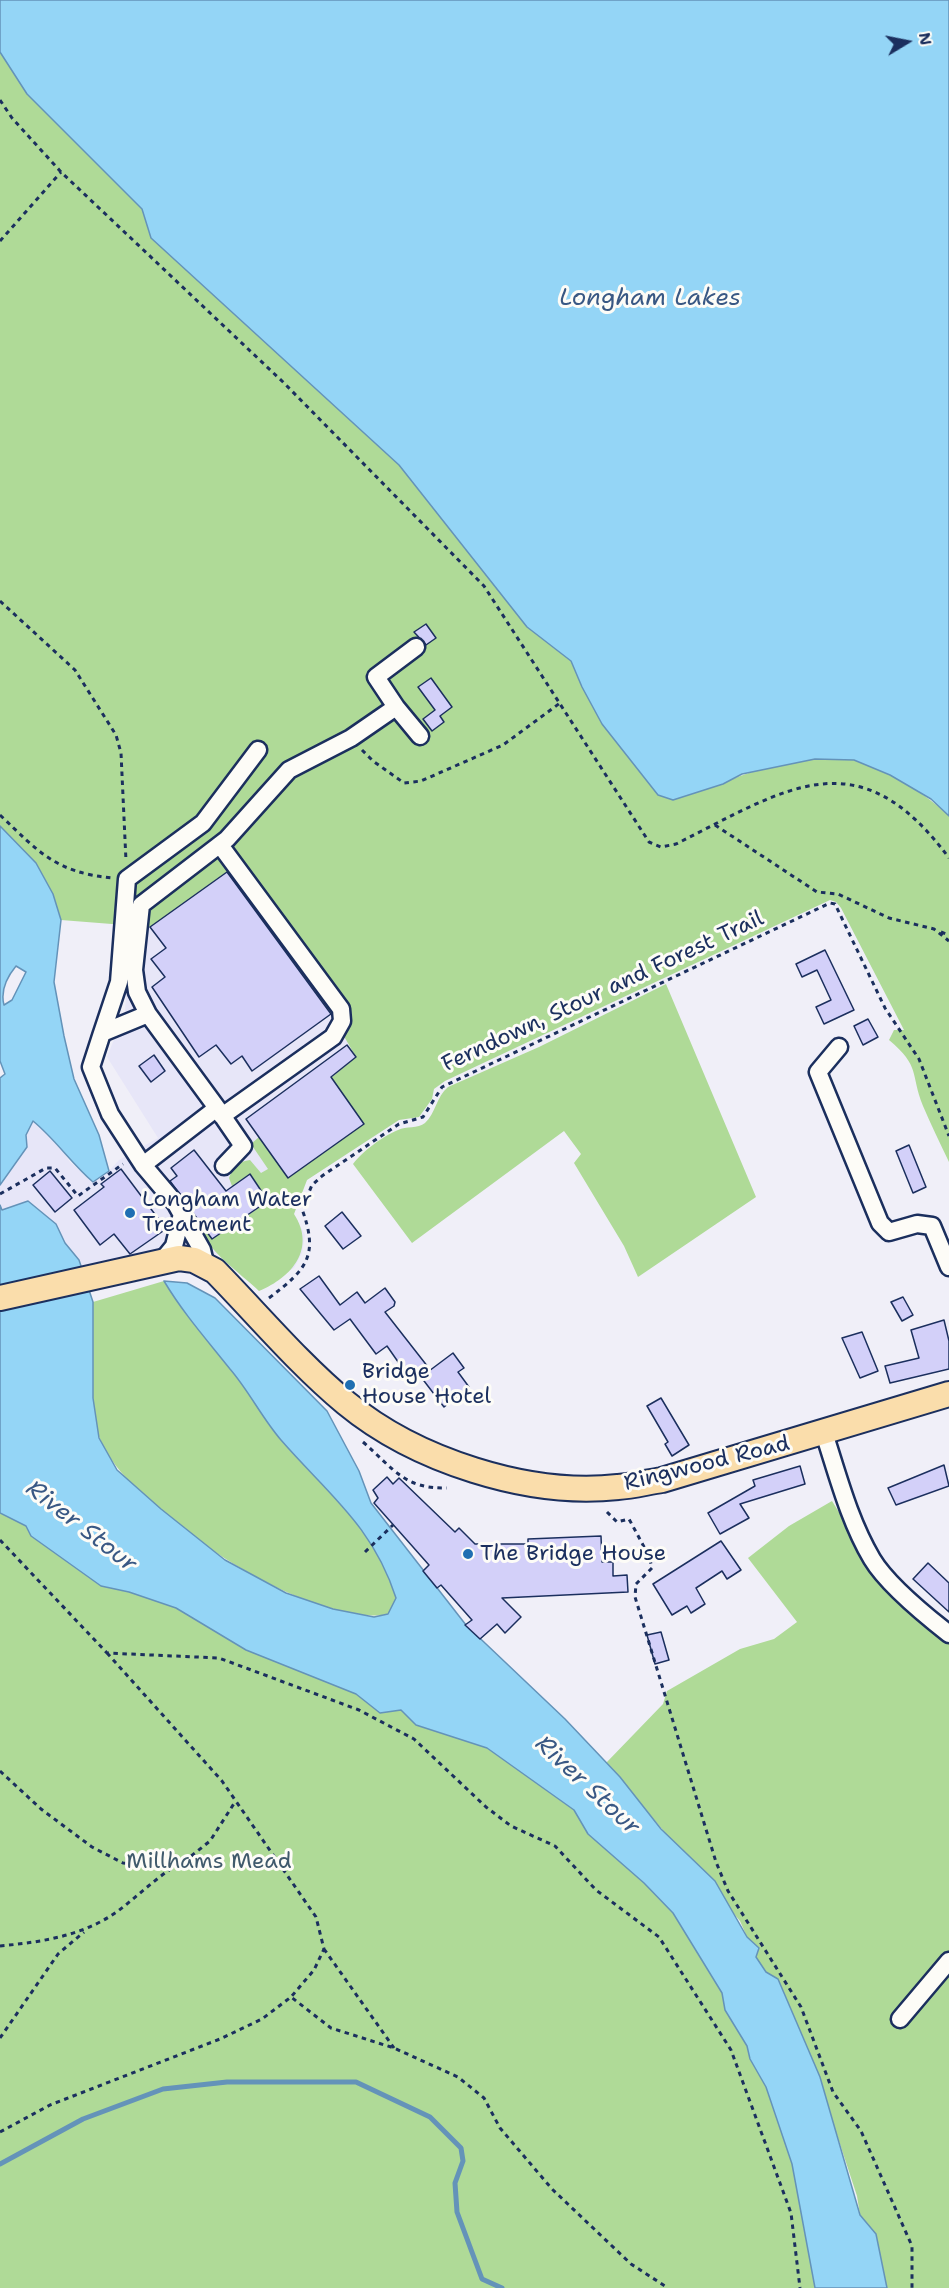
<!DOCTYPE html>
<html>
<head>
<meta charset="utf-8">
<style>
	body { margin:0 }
	#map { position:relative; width:949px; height:2288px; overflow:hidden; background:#f0eff8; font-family:"Shantell Sans",sans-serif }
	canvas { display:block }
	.north { position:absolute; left:877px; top:12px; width:60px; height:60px; -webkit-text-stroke:4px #fdfcf7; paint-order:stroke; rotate:80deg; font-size:16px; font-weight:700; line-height:24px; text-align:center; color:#1b2f5e }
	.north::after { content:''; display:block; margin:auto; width:21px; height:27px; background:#1b2f5e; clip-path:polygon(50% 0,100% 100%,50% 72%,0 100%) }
</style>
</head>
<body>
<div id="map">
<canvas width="949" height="2288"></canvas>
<div class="north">N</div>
</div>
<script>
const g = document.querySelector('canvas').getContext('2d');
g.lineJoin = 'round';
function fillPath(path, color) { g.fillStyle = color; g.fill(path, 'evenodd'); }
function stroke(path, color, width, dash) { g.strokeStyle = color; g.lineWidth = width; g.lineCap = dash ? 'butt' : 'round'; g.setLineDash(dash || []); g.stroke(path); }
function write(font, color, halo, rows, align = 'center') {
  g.font = font + ' "Shantell Sans",sans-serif'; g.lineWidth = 6; g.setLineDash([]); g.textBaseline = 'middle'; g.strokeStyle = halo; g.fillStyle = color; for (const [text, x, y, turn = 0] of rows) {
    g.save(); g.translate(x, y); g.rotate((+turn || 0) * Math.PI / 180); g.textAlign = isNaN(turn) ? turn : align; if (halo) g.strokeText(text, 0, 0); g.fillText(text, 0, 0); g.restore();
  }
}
fillPath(new Path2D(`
	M213 832 432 1099 419 1117 399 1120 307 1180 294 1214 305 1235 302 1253 294 1268 259 1291 222 1255 187 1251 83 1273 79 1260 65 1243 56 1224 40 1210 28 1201 2 1210 0 1205V1185L27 1147 26 1135 33 1120 61 1149 70 1162 93 1182 109 1171 119 1160 158 1138 107 1057 125 1012 132 893Z`), '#e7e6f8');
fillPath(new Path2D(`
	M0 52 27 94 142 209 151 238 399 465 527 627 571 661 582 687 723 784C753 768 819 752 854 760 885 767 926 794 949 816V1162C940 1143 931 1125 923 1106 910 1073 921 1067 889 1040L894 1030H904L841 908 836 902 830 900 445 1081 434 1089 432 1099 419 1117 399 1120 307 1180 294 1214C316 1248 293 1277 259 1291 243 1275 196 1243 199 1220L212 1239 230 1227 214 1202 221 1194 240 1221 268 1201 250 1174 232 1186 229 1178C232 1168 239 1161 250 1160L261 1173 268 1169 251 1144 259 1137 288 1178 363 1124 331 1078 356 1057 331 1014 228 871 150 927 61 920 53 894 36 863 0 826Z
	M666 984 756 1197 638 1277 624 1246 574 1163 581 1154 564 1131 412 1243 353 1164C363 1151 383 1136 398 1130 406 1126 418 1129 425 1123 436 1113 436 1097 448 1087L539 1047Z
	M164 1281C183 1313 207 1340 231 1369 249 1391 262 1418 281 1440 328 1494 373 1526 396 1598L388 1614C312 1631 127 1508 100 1439 87 1406 93 1339 93 1302Z
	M832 1501 855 1538 949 1640V2288H887L876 2234 860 2215 857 2196 821 2086 820 2077 778 1980 766 1972 756 1957 759 1948 747 1937 740 1921 606 1763 663 1704 667 1691 740 1649 774 1639 797 1622 748 1558 789 1526Z
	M0 1513 26 1526 31 1536 101 1586 129 1592 176 1608 246 1650 356 1694 380 1713 401 1710 416 1725 487 1748 574 1810 588 1834 644 1883 673 1913 722 1993 725 2010 747 2046 750 2059 766 2087 792 2164 815 2288H0Z`), '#afda97');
const water = new Path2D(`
	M0 0H949V816L931 799 890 775 854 760 815 759 742 774 723 784 673 800 658 795 602 724 582 687 571 661 527 627 399 465 151 238 142 209 27 94 0 52Z
	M0 826 36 863 53 894 61 920 54 982 64 1036 74 1079 99 1135 109 1171 93 1182C71 1163 55 1139 33 1121L26 1135 27 1147 0 1185V1078L5 1074 0 1061ZM16 966 26 972 12 1000 4 1005C0 990 7 977 16 966Z
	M28 1201 56 1224 65 1243 79 1260 93 1302V1398L99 1438 117 1470 161 1509 225 1560 286 1593 333 1609 374 1617 388 1614 396 1598C373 1526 328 1494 281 1440 262 1418 249 1391 230 1369 207 1340 183 1313 164 1281L187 1283 215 1298 327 1411 359 1471 371 1503 466 1625 565 1719 620 1777 661 1829 715 1881 747 1937 759 1948 756 1957 766 1972 778 1979 820 2077 860 2215 876 2234 887 2288H815L792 2164 766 2087 750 2059 747 2046 725 2010 722 1993 673 1913 644 1883 588 1834 574 1810 487 1748 416 1725 401 1710 380 1713 356 1694 246 1650 176 1608 129 1592 101 1586 31 1536 26 1526 0 1513V1205L2 1210Z`);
fillPath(water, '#94d5f6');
stroke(water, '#6493b9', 1.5);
stroke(new Path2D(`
	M0 2164 83 2119 163 2089 227 2082H356L430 2117 461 2148 463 2161 455 2183 457 2212 482 2279 502 2288`), '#6493b9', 5);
const building = new Path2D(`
	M426 624 436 638 426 645 414 632Z
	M431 678 452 707 440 716 444 722 432 731 423 719 435 710 418 687Z
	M227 872 331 1014 252 1071 242 1056 231 1064 216 1045 199 1057 152 987 165 977 151 959 166 948 150 927Z
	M825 950 854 1010 824 1024 816 1007 831 1000 817 970 802 977 796 964Z
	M868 1019 878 1037 863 1045 854 1026Z
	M347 1045 356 1057 331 1077 364 1124 288 1178 246 1119Z
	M154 1055 165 1071 151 1082 139 1066Z
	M909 1145 926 1187 913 1193 896 1151Z
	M194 1150 226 1191 250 1174 268 1201 212 1239 170 1181 177 1176 171 1168Z
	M121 1169 166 1229 130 1254 114 1234 100 1245 74 1210 104 1187 101 1184Z
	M50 1171 72 1198 55 1212 33 1185Z
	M342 1212 361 1236 343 1249 325 1226Z
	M319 1276 340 1305 357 1292 365 1303 385 1288 395 1302 394 1306 385 1312 428 1367 410 1379 387 1346 376 1354 350 1319 334 1330 300 1289Z
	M903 1297 913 1315 902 1321 891 1302Z
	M944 1320 949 1341V1369L890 1383 885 1366 919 1358 911 1330Z
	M862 1332 878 1371 860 1378 842 1338Z
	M453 1353 464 1368 458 1372 469 1387 444 1407 421 1377Z
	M661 1398 689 1445 672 1456 665 1444 668 1442 647 1406Z
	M944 1465 949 1486 896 1505 888 1488Z
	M800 1466 805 1484 740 1504 749 1518 720 1534 708 1513 755 1486 753 1480Z
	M387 1477 393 1484 399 1478 455 1532 459 1528 475 1544H528V1539L601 1536 602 1562H613V1576L627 1575 628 1592 502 1598 521 1617 505 1633 497 1624 480 1639 465 1625 472 1620 441 1585 437 1588 423 1571 429 1565 374 1503 378 1498 373 1490Z
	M721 1541 741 1570 727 1579 722 1571 696 1588 705 1604 691 1613 687 1606 672 1615 653 1584Z
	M928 1563 949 1583V1612L913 1579Z
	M661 1632 669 1660 655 1664 647 1635Z`);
fillPath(building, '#d3d0f9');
stroke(building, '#1b2f5e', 1.5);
const minor = new Path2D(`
	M396 707 376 677 416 647
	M220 845 341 1009 342 1021 333 1037 222 1116
	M148 1014 217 1108
	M102 1033 119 982 127 879 203 823 258 750
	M839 1047 818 1072 880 1223 889 1232 917 1224 932 1226 949 1267
	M143 1165 217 1108 243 1146 224 1166
	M161 1262 174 1246 182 1214
	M206 1267 202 1250 176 1204 143 1165 110 1114 91 1067 102 1033 148 1014 137 992 134 970 141 905 227 839 289 770 351 738 396 707 420 736
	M824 1433C838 1476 849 1520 872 1559 887 1584 926 1616 949 1634
	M900 2019 949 1961`);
const highway = new Path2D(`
	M0 1298 179 1258 194 1260 215 1271C258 1315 299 1364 346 1403 415 1460 528 1497 618 1487 633 1486 648 1482 662 1480L949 1394`);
stroke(minor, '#1b2f5e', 21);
stroke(highway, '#1b2f5e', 28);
stroke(new Path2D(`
	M0 100 12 118 61 172 283 382 484 586 649 842 661 847 676 844C786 789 858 735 949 858
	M0 241 61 172
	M0 601 75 670 116 735 121 753 126 861
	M362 750 373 761 404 783 421 781 503 745 560 703
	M0 815C40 853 55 872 112 878
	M715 825 817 892 838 894 889 918 934 929 949 941
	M941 932 949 935
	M0 1194 46 1168H55L78 1196 123 1164
	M269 1298C307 1269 319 1256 302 1209L312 1185 322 1176 399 1124 423 1117 442 1087 830 903 835 904 885 1008 919 1059 949 1136
	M363 1442C394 1469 404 1489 447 1488
	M607 1512 617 1522 629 1519 649 1556 652 1568 636 1584 635 1597 716 1862 728 1891 801 2007 833 2092 861 2131 912 2246V2288
	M0 1540 107 1653 219 1658 359 1710 414 1739 486 1807 511 1826 555 1846 596 1890 659 1937 731 2050 791 2213 800 2288
	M365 1552 393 1525
	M107 1653 222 1781 316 1917 324 1949 314 1970 291 1997
	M0 1771 41 1809 92 1847 123 1863 162 1866 185 1861 210 1841 235 1802
	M0 1946C42 1942 83 1936 118 1911 139 1895 158 1876 180 1863
	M324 1949 394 2048
	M0 2038 58 1954 84 1932
	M0 2132 50 2105 220 2039 262 2019 291 1997 331 2028 394 2048 458 2077 484 2098 500 2128 552 2189 631 2264 668 2288`), '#1b2f5e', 3, [4.5, 4.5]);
stroke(minor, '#fdfcf7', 16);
stroke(highway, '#faddab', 24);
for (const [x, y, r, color] of [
	[130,1213,6,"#1f6fb2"],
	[350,1385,6,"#1f6fb2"],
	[468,1554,6,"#1f6fb2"]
]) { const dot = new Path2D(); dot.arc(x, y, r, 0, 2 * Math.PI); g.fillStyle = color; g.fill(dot); stroke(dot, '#fdfcf7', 2); }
write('22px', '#1b2f5e', '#fdfcf7', [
	["Ferndown, Stour and Forest Trail",603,992,-25],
	["Ringwood Road",707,1464,-14]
]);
write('22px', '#1b2f5e', '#fdfcf7', [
	["Longham Water",142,1200],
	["Treatment",142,1225],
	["Bridge",362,1372],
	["House Hotel",362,1397],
	["The Bridge House",480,1554]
], 'left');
write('22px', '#405a6c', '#fdfcf7', [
	["Millhams Mead",209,1862]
]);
write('italic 24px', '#395884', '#fdfcf7', [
	["Longham Lakes",650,299],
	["River Stour",81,1527,38],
	["River Stour",587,1786,43]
]);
</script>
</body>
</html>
